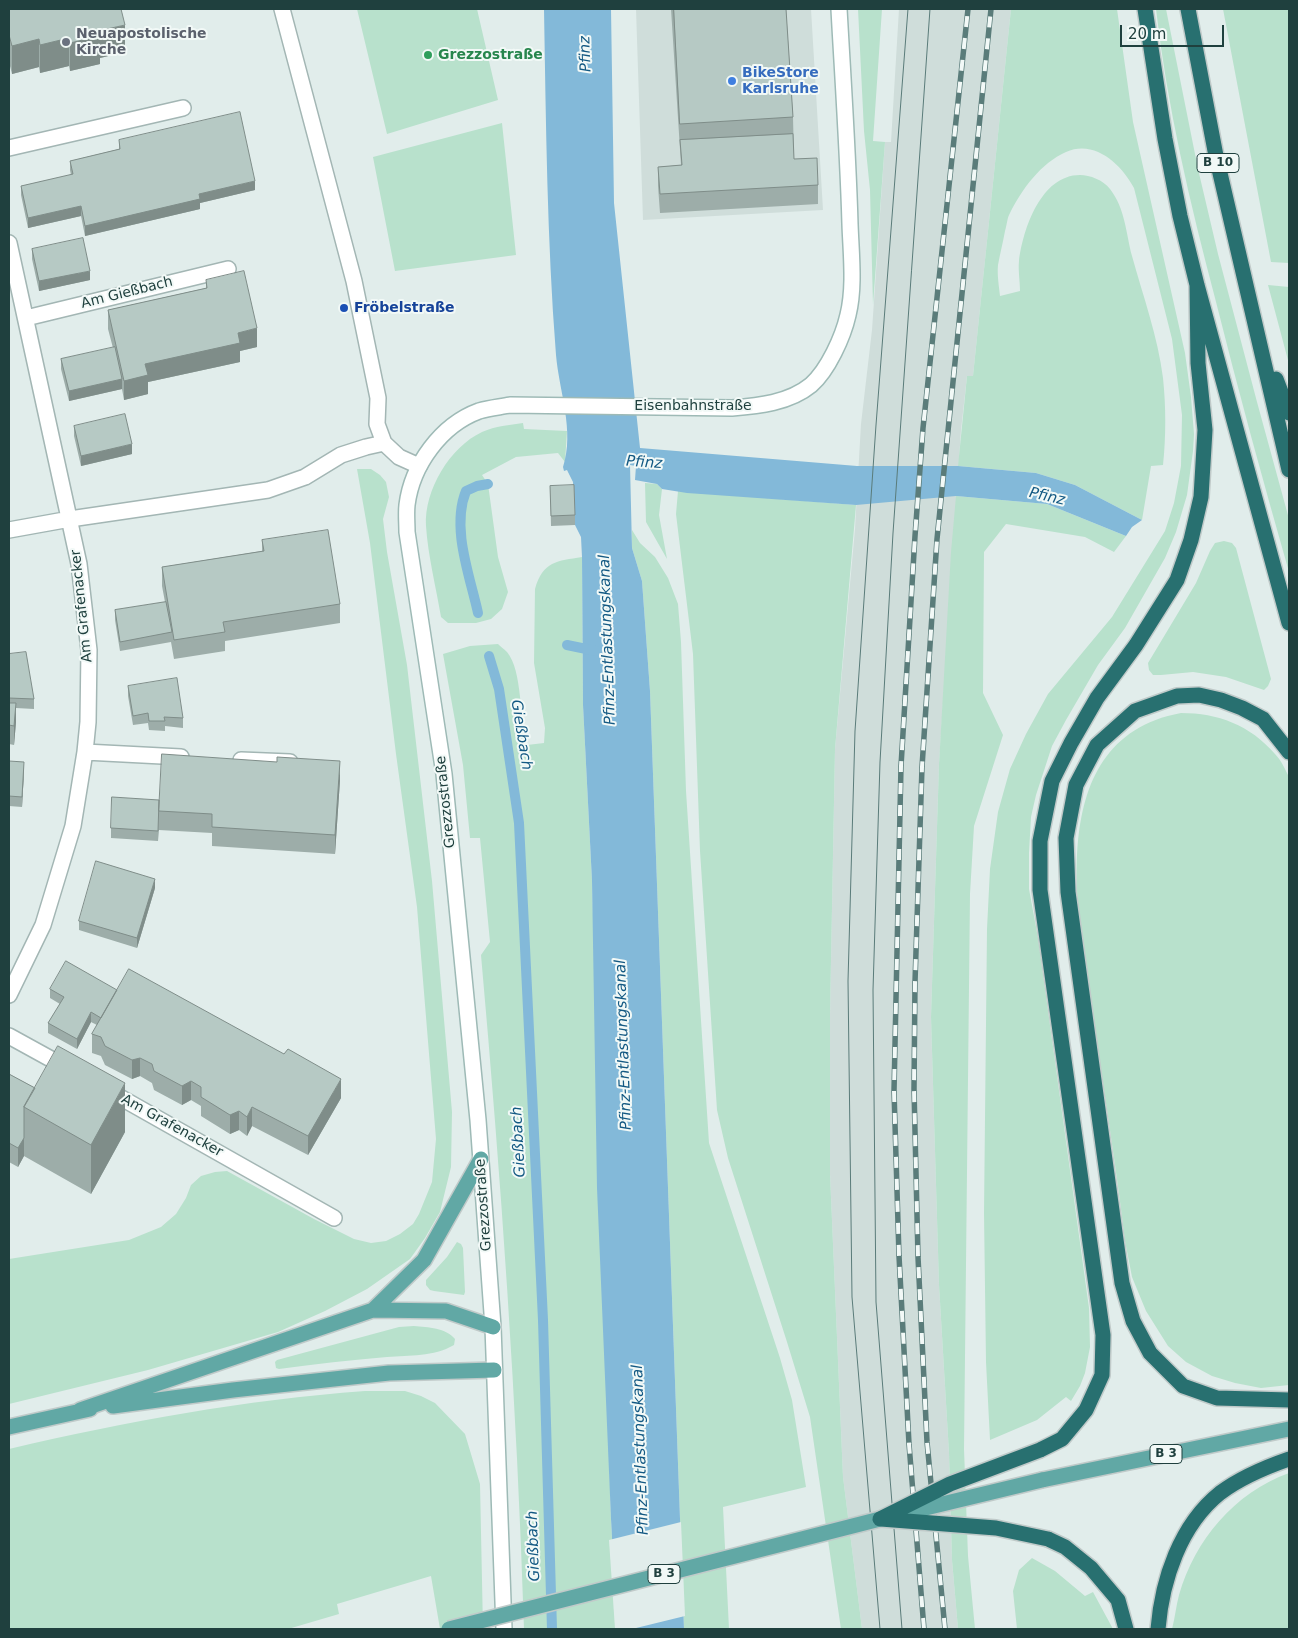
<!DOCTYPE html>
<html>
<head>
<meta charset="utf-8">
<style>
	body { margin:0 }
	#map { position:relative; width:1298px; height:1638px; overflow:hidden; background:#e1edeb; font-family:"DejaVu Sans",sans-serif }
	canvas { display:block }
	.frame { position:absolute; inset:0; border:10px solid #1f403e; pointer-events:none }
	.scale { position:absolute; left:1120px; top:25px; width:104px; height:22px; box-sizing:border-box; border:2px solid #1f403e; border-top:0; padding-left:6px; font-size:15px; line-height:18px; white-space:nowrap; color:#1f403e; -webkit-text-stroke:4px #f2f9f7; paint-order:stroke }
</style>
</head>
<body>
<div id="map">
<canvas width="1298" height="1638"></canvas>
<div class="frame"></div>
<div class="scale">20 m</div>
</div>
<script>
const g = document.querySelector('canvas').getContext('2d');
g.lineJoin = 'round';
function fillPath(path, color) { g.fillStyle = color; g.fill(path, 'evenodd'); }
function stroke(path, color, width, dash) { g.strokeStyle = color; g.lineWidth = width; g.lineCap = dash ? 'butt' : 'round'; g.setLineDash(dash || []); g.stroke(path); }
function write(font, color, halo, rows, align = 'center') {
  g.font = font + ' "DejaVu Sans",sans-serif'; g.lineWidth = 4; g.setLineDash([]); g.textBaseline = 'middle'; g.strokeStyle = halo; g.fillStyle = color; for (const [text, x, y, turn = 0] of rows) {
    g.save(); g.translate(x, y); g.rotate((+turn || 0) * Math.PI / 180); g.textAlign = isNaN(turn) ? turn : align; if (halo) g.strokeText(text, 0, 0); g.fillText(text, 0, 0); g.restore();
  }
}
fillPath(new Path2D(`
	M636 9H811L823 210 643 220Z
	M899 9H1011L973 376H967L961 430 939 764 931 1017 939 1285 949 1453 952 1560 958 1629H862L843 1477 830 1174V1014L835 749 855 529 861 424 872 330 885 142H891Z`), '#cfddda');
fillPath(new Path2D(`
	M357 9H477L498 100 387 134Z
	M858 9H882L873 141 885 142 873 305 870 190 864 131Z
	M1011 9H1117L1133 122 1185 353 1191 397 1194 434 1193 451 1187 495 1176 532 1165 558 1125 628 1098 665 1066 720 1052 746 1036 795 1031 817 1029 853V889L1038 938 1089 1308 1090 1347 1085 1373 1080 1386 1071 1401 1066 1397 1037 1420 990 1440 986 1362 984 1213 987 929 990 869 998 812 1010 769 1026 734 1048 694 1112 617 1165 531 1174 503 1181 466 1182 415 1172 339 1134 188C1122 165 1095 139 1066 152 1041 163 1022 189 1010 213 1007 218 1007 225 1005 231 1003 242 1000 254 998 265 997 275 999 286 1000 296L1020 291C1020 281 1018 270 1019 261 1023 229 1041 175 1080 175 1090 175 1103 180 1110 189 1125 208 1126 233 1132 256 1143 296 1158 337 1163 378 1166 407 1166 436 1163 465L1151 466 1142 520 1075 485 1036 473 958 466 967 376H973Z
	M1156 9H1166L1198 169 1218 254 1257 402 1289 519V572C1263 481 1238 390 1215 298 1190 203 1167 106 1156 9Z
	M1223 9H1289V263L1271 262Z
	M502 123 516 255 395 271 373 157Z
	M1268 285 1289 287V364Z
	M523 423 524 429 567 431 565 462 558 453 516 457 482 475 488 484 498 557 508 592 502 609 491 619 476 623H448L441 617C436 587 428 556 426 526 424 490 450 447 482 432 496 426 509 425 523 423Z
	M357 469H371L380 475 386 482 389 497 383 519 387 552 407 665 432 881 452 1112 451 1167 440 1212 425 1238 410 1259 367 1289 325 1311 278 1332 148 1370 9 1404V1259L129 1240 161 1227 176 1214 186 1198 191 1185 201 1176 215 1172 227 1171 314 1219 354 1239 371 1243 386 1241 400 1234 413 1224 419 1214 432 1182 436 1139 417 907 396 754 370 543Z
	M645 483 657 484 662 489 659 515 667 559 646 522Z
	M678 491 856 505 835 749 830 1014V1174L843 1477 862 1629H841L810 1417 787 1342 728 1158 717 1110 700 851 693 654 676 514Z
	M956 496 1047 504 1126 536 1114 552 1085 537 1006 524 984 552 983 693 1003 735 974 826 970 894 964 1449 968 1556 975 1629H958L952 1560 949 1453 939 1285 931 1017 939 764 951 552Z
	M632 530 640 543 655 557 668 578 678 604 681 642 686 791 709 1143 780 1358 792 1400 806 1487 723 1507 729 1629H684L650 691 642 581 632 548Z
	M1224 541 1232 543 1236 548 1271 679 1268 686 1264 690 1226 677 1193 672 1161 675H1153L1149 670 1148 663 1196 583 1210 551 1215 543Z
	M582 557 583 705 592 881 611 1519 617 1629H524C517 1404 501 1179 481 955L490 942 480 838H470L463 765 443 654 470 646 498 644C500 646 504 649 507 652 523 671 519 720 527 745L544 743 545 728 534 663 535 589C543 561 557 561 582 557Z
	M1181 713C1218 713 1250 725 1275 754 1281 760 1285 769 1289 777V1385L1261 1388 1235 1383 1212 1376 1186 1362 1168 1346 1146 1311 1132 1277 1125 1241C1117 1173 1106 1104 1096 1036 1081 934 1034 740 1181 713Z
	M457 1242 461 1244 463 1248 465 1292 464 1295 434 1291 430 1290 426 1285V1280L447 1257Z
	M414 1326C428 1327 446 1328 455 1339L454 1345C433 1357 410 1355 387 1357 351 1360 315 1364 279 1369L276 1368 275 1362 277 1360 399 1327Z
	M365 1391H405L421 1396 435 1403 465 1434 480 1484 483 1629H440L431 1576 337 1604 339 1614 288 1629H9V1449C128 1421 244 1400 365 1391Z
	M1289 1473V1629H1172C1175 1618 1176 1606 1179 1595 1195 1540 1234 1493 1289 1473Z
	M1032 1558 1055 1571 1085 1596 1093 1592 1113 1629H1017L1013 1591 1019 1570Z`), '#b8e1cc');
fillPath(new Path2D(`
	M544 9H611L614 203 640 448 857 466H958L1036 473 1075 485 1142 520 1132 527 1126 536 1047 504 956 496 856 505 687 493 662 489 657 484 635 480 636 466 630 465 632 548 642 581 650 691 684 1629H617L611 1519 597 1188 592 881 583 705 582 557 581 537 575 525 573 482 567 470 564 471 563 467C575 431 559 391 556 355 547 240 546 124 544 9Z`), '#83b9d9');
fillPath(new Path2D(`
	M681 1522 685 1616 632 1629H615L609 1540Z`), '#e1edeb');
stroke(new Path2D(`
	M478 613C470 576 451 528 466 491L477 486 488 484
	M567 645 596 651
	M489 656 499 689 519 823 543 1320 552 1629`), '#83b9d9', 10);
const street = new Path2D(`
	M282 9 354 281 378 398 377 424 384 443 399 457 419 466
	M9 148 183 108
	M9 243 79 564 89 650 88 722 85 752 73 826 43 925 9 995
	M26 318 228 269
	M9 530 70 519 268 490 305 477 341 455 366 447 384 443
	M85 752 181 757
	M241 760 290 762
	M9 1036 69 1069
	M109 1091 334 1218`);
const secondary = new Path2D(`
	M504 1629 493 1327 478 1120 444 774 407 532C407 523 406 514 407 505 412 465 441 425 479 411 489 408 500 407 510 405L732 408C758 406 789 403 811 385 828 370 843 337 848 315 855 286 851 254 850 224 848 153 843 81 839 9`);
const primary = new Path2D(`
	M373 1310 446 1311 493 1327
	M113 1406 233 1390 389 1373 494 1370
	M80 1410 373 1310 424 1260 481 1159
	M9 1427 90 1409
	M1042 1480 1289 1429`);
const highway = new Path2D(`
	M1145 9 1165 139 1180 216 1197 285 1289 623
	M1188 9 1216 156 1289 470
	M1276 379 1289 413
	M1289 752 1263 719 1242 708 1221 700 1199 695 1177 696 1135 711 1097 745 1076 785 1066 838 1068 892 1122 1283 1133 1321 1150 1353 1183 1386 1217 1398 1289 1400
	M1040 1450 1062 1439 1086 1410 1102 1375 1103 1335 1040 890V841L1052 781 1071 743 1097 698 1136 645 1177 580 1191 540 1201 497 1205 430 1198 363 1197 285
	M1048 1539 1065 1547 1091 1568 1118 1600 1126 1629
	M1158 1629C1162 1580 1180 1525 1220 1493 1240 1478 1266 1467 1289 1459`);
stroke(street, '#a3b6b4', 18);
stroke(secondary, '#9ebab6', 18);
stroke(primary, '#c0cac9', 18);
stroke(highway, '#c0cac9', 18);
stroke(street, '#fff', 15);
stroke(secondary, '#fff', 15);
stroke(primary, '#61a8a5', 15);
stroke(highway, '#287070', 15);
stroke(new Path2D(`
	M880 1629 852 1297 848 981 855 731 876 425 908 9
	M902 1629 876 1302 873 990 880 762 893 533 930 9`), '#5a7c7a', 1);
const rail = new Path2D(`
	M924 1629 909 1444 899 1256 894 1091 901 766 915 536 923 428 968 9
	M945 1629 927 1442 918 1257 914 1089 915 982 922 767 937 539 991 9`);
stroke(rail, '#5a7c7a', 5.5);
stroke(rail, '#f2f9f7', 4, [11]);
const primaryBridge = new Path2D(`
	M449 1629 880 1519 1042 1480`);
const highwayBridge = new Path2D(`
	M880 1519 950 1484 1040 1450
	M881 1519 996 1528 1048 1539`);
stroke(primaryBridge, '#c0cac9', 18, []);
stroke(highwayBridge, '#c0cac9', 18, []);
stroke(primaryBridge, '#61a8a5', 15);
stroke(highwayBridge, '#287070', 15);
fillPath(new Path2D(`
	M9 9 125 52 100 58V64L70 71 69 66 40 73 39 67 12 74 9 62Z
	M671 9H786L793 117 794 159 818 185V204L660 213 658 186V167L681 165Z
	M119 140 255 190 200 203V209L85 236 81 216 28 228 21 195V186L71 175 70 170V161L119 149Z
	M32 249 90 280 39 291 32 259Z
	M206 280 257 347 240 351V362L148 382V394L124 400 122 389 69 401 61 369V359L113 348 108 329V310L206 288Z
	M74 426 132 454 81 466 74 436Z
	M550 486 575 515V525L551 526Z
	M262 540 340 604V623L225 641V651L174 659 171 642 120 651 115 620V610L165 602 162 586V567L262 551Z
	M9 641V654L34 699V709L16 708V722L14 745 9 744Z
	M128 686 183 718V728L165 726V731L149 730 148 723 133 725 128 696Z
	M9 761 24 771 22 807 9 806Z
	M340 780 335 854 212 846V833L159 830 158 841 111 838V828L159 800Z
	M155 888 137 948 79 930V921Z
	M50 989 117 990 341 1098 308 1155 252 1126 247 1136 239 1130 230 1134 201 1116V1106L191 1100 182 1105 154 1090 152 1083 140 1076 132 1079 105 1065 101 1056 92 1053V1034L97 1025 91 1022 77 1049 48 1033V1023L60 1004 50 998Z
	M9 1074 35 1088 125 1132 91 1194 24 1156 18 1167 9 1162Z`), '#9dada9');
fillPath(new Path2D(`
	M125 25V52L100 58V64L70 71V43L98 31Z
	M69 38V66L40 73V45Z
	M39 39V67L12 74V46Z
	M255 181V190L200 203V209L85 236V226L199 194Z
	M81 206V216L28 228V218Z
	M90 271V280L39 291V281Z
	M257 328V347L240 351V362L148 382V394L124 400V381L145 364 238 333Z
	M122 379V389L69 401V391Z
	M132 444V454L81 466V456Z
	M16 703V722L14 745V726Z
	M340 761V780L335 854V835Z
	M24 762V771L22 807V797Z
	M155 879V888L137 948V938Z
	M91 1012V1022L77 1049V1039Z
	M140 1058V1076L132 1079V1060Z
	M341 1079V1098L308 1155V1136Z
	M191 1081V1100L182 1105V1086Z
	M125 1083V1132L91 1194V1145Z
	M252 1107V1126L247 1136V1117Z
	M239 1111V1130L230 1134V1115Z
	M24 1138V1156L18 1167V1148Z`), '#7f8d89');
const building = new Path2D(`
	M9 9H121L125 25 98 31 100 36 70 43 69 38 40 45 39 39 12 46 9 35Z
	M674 9H786L793 117 680 124Z
	M240 112 255 181 199 194 200 199 85 226 81 206 28 218 21 186 73 174 70 161 120 149 119 140Z
	M793 134 794 159 817 158 818 185 660 194 658 167 682 165 680 140Z
	M83 238 90 271 39 281 32 249Z
	M244 271 257 328 238 333 240 343 145 364 148 375 124 381 108 310 207 288 206 280Z
	M115 347 122 379 69 391 61 359Z
	M125 414 132 444 81 456 74 426Z
	M574 485 575 515 551 516 550 486Z
	M328 530 340 604 223 622 225 632 174 640 162 567 264 551 262 540Z
	M166 602 172 632 120 642 115 610Z
	M26 652 34 699 9 698V654Z
	M177 678 183 718 164 717 165 721H149L148 713 133 716 128 686Z
	M9 703H16L14 726 9 725Z
	M162 754 277 762V757L340 761 335 835 212 827V814L159 811Z
	M9 761 24 762 22 797 9 796Z
	M112 797 159 800 158 831 111 828Z
	M96 861 155 879 137 938 79 921Z
	M66 961 117 990 101 1018 91 1012 77 1039 48 1023 64 997 50 989Z
	M129 969 284 1054 288 1049 341 1079 308 1136 252 1107 247 1117 239 1111 230 1115 201 1097V1087L191 1081 182 1086 154 1071 152 1064 140 1058 132 1060 105 1046 101 1037 92 1034Z
	M58 1046 125 1083 91 1145 24 1107Z
	M9 1074 35 1088 24 1107V1138L18 1148 9 1143Z`);
fillPath(building, '#b6c9c4');
stroke(building, '#7f8d89', 1);
for (const [x, y, r, color] of [
	[66,42,5,"#6b7280"],
	[428,55,5,"#2e9e5b"],
	[732,81,5,"#3f7fe0"],
	[344,308,5,"#1a4fb4"]
]) { const dot = new Path2D(); dot.arc(x, y, r, 0, 2 * Math.PI); g.fillStyle = color; g.fill(dot); stroke(dot, '#f2f9f7', 2); }
for (const [x, y, w] of [
	[1218,163,42],
	[1166,1454,32],
	[664,1574,32]
]) { const box = new Path2D(); box.roundRect(x - w / 2, y - 9.5, w, 19, 4); g.fillStyle = '#f2f9f7'; g.fill(box); stroke(box, '#1f403e', 1); }
write('bold 12px', '#1f403e', null, [
	["B 10",1218,163],
	["B 3",1166,1454],
	["B 3",664,1574]
]);
write('bold 14px', '#5b616d', '#f2f9f7', [
	["Neuapostolische",76,34],
	["Kirche",76,50]
], 'left');
write('bold 14px', '#27864d', '#f2f9f7', [
	["Grezzostraße",438,55]
], 'left');
write('bold 14px', '#366cbe', '#f2f9f7', [
	["BikeStore",742,73],
	["Karlsruhe",742,89]
], 'left');
write('14px', '#1f403e', '#f2f9f7', [
	["Am Gießbach",127,293,-14],
	["Eisenbahnstraße",693,406],
	["Am Grafenacker",82,606,-96],
	["Grezzostraße",446,802,-96],
	["Am Grafenacker",172,1126,29],
	["Grezzostraße",484,1205,-94]
]);
write('bold 14px', '#164399', '#f2f9f7', [
	["Fröbelstraße",354,308]
], 'left');
write('italic 15px', '#135983', '#f2f9f7', [
	["Pfinz",586,54,-92],
	["Pfinz",644,463,4],
	["Pfinz",1047,497,13],
	["Pfinz-Entlastungskanal",608,640,-92],
	["Gießbach",521,735,81],
	["Pfinz-Entlastungskanal",624,1045,-92],
	["Gießbach",519,1142,-93],
	["Pfinz-Entlastungskanal",641,1450,-92],
	["Gießbach",534,1546,-92]
]);
</script>
</body>
</html>
